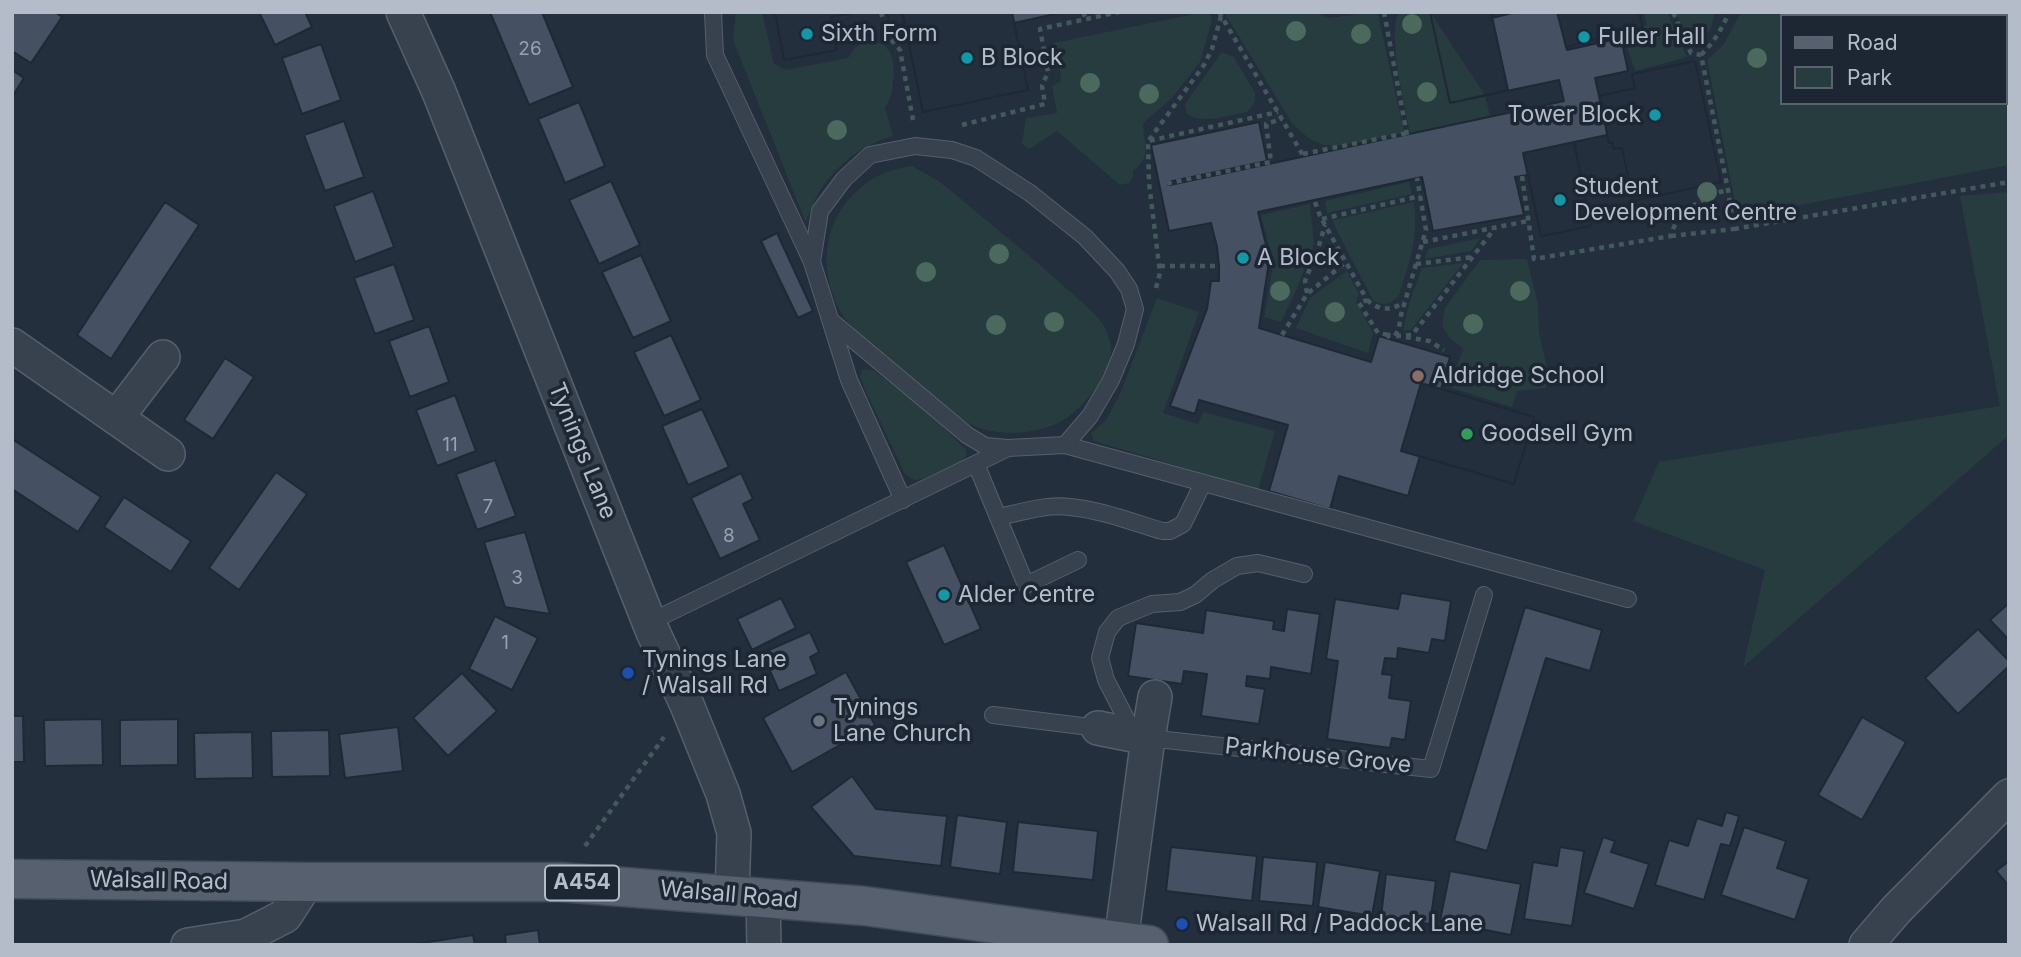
<!DOCTYPE html>
<html>
<head>
<meta charset="utf-8">
<style>
	body { margin:0 }
	#map { position:relative; width:2021px; height:957px; overflow:hidden; background:#242f3e; font-family:Inter,sans-serif }
	canvas { display:block }
	.frame { position:absolute; inset:0; border:14px solid #b4bcc9; pointer-events:none }
	.legend { position:absolute; left:1780px; top:14px; width:228px; height:91px; box-sizing:border-box; background:#1d2633; border:2px solid #59626f; margin:0; padding:9px 12px; list-style:none; font-size:21px; color:#b4bcc9 }
	.legend li { display:flex; align-items:center; gap:14px; height:35px }
	.legend b { width:35px; border:2px solid #59626f }
</style>
</head>
<body>
<div id="map">
<canvas width="2021" height="957"></canvas>
<div class="frame"></div>
<ul class="legend">
<li><b style="height:9px;background:#56606e"></b>Road</li>
<li><b style="height:19px;background:#263c3f"></b>Park</li>
</ul>
</div>
<script>
const g = document.querySelector('canvas').getContext('2d');
g.lineJoin = 'round';
function fillPath(path, color) { g.fillStyle = color; g.fill(path, 'evenodd'); }
function stroke(path, color, width, dash) { g.strokeStyle = color; g.lineWidth = width; g.lineCap = dash ? 'butt' : 'round'; g.setLineDash(dash || []); g.stroke(path); }
function write(font, color, halo, rows, align = 'center') {
  g.font = font + ' Inter,sans-serif'; g.lineWidth = 7; g.setLineDash([]); g.textBaseline = 'middle'; g.strokeStyle = halo; g.fillStyle = color; for (const [text, x, y, turn = 0] of rows) {
    g.save(); g.translate(x, y); g.rotate((+turn || 0) * Math.PI / 180); g.textAlign = isNaN(turn) ? turn : align; if (halo) g.strokeText(text, 0, 0); g.fillText(text, 0, 0); g.restore();
  }
}
fillPath(new Path2D(`
	M736 12H762L774 64 786 70 848 58 855 48 863 42 882 43C886 47 890 51 892 57 895 72 894 96 885 108L893 136C851 148 818 180 806 223L733 40Z
	M1204 12 1211 15 1212 20 1200 62 1172 98 1143 123C1144 143 1152 159 1133 170V177L1129 183 1120 185 1057 131 1029 149 1022 144 1026 118 1057 113 1052 86 1060 82C1063 68 1050 55 1054 43Z
	M1224 12H1314L1329 18 1374 12 1378 15 1404 132C1384 136 1343 148 1325 145 1311 142 1302 133 1292 123Z
	M1399 12H1430L1485 95 1490 116 1410 134C1405 103 1387 40 1399 12Z
	M1644 12H1667L1687 57 1635 71 1622 32 1647 25Z
	M1676 12H1714C1714 29 1705 38 1693 49Z
	M1741 12H1991L1995 16H1781V103H2005V25L2009 28V165L1738 217 1707 60 1724 44Z
	M1222 52 1234 57 1255 93V102L1247 112C1228 115 1204 125 1187 114L1185 104Z
	M912 166 937 180 955 194C995 228 1037 261 1076 297 1086 306 1099 316 1105 328 1109 336 1113 349 1110 358 1103 382 1081 412 1058 423 1032 435 997 437 970 424 949 414 927 391 908 375 886 356 858 338 842 314 821 280 821 236 845 204 864 181 882 170 912 166Z
	M1409 182 1412 194 1327 213 1325 201Z
	M2009 192V435L1743 667 1765 570 1633 521 1659 462 2000 406 1960 196Z
	M1414 202C1419 236 1410 260 1400 292 1395 303 1383 308 1373 300L1336 229 1333 220Z
	M1310 204 1314 244 1298 286 1281 322 1264 317 1272 271 1270 250 1261 215Z
	M1481 238 1471 251 1425 259 1428 249Z
	M1527 259 1538 305 1539 332 1547 368 1546 388 1517 391 1512 407 1445 386 1449 373 1455 372 1463 349 1450 338 1442 326 1445 308 1480 260Z
	M1463 263 1411 330H1403L1409 304 1422 268Z
	M1347 271 1359 294 1356 302 1373 333 1368 353 1296 328 1310 298Z
	M1157 298 1199 312 1163 413 1198 424 1203 412 1275 431 1258 490 1094 441 1091 433 1106 420 1120 394Z
	M865 369 873 370 926 410 966 450V456L963 461 922 479 915 480 905 474 867 394 860 376 862 370Z`), '#263c3f');
const building = new Path2D(`
	M13 12H55L62 17 31 63 12 51Z
	M259 12H305L312 27 275 45Z
	M490 12H542L573 87 529 105Z
	M775 12H859L831 17 837 50 784 60Z
	M775 12H859L831 17 837 50 784 60Z
	M887 12H1064L1014 23 1028 90 923 112 905 24 890 26Z
	M887 12H902L905 24 890 26Z
	M902 12H1012L1028 90 923 112Z
	M1430 12H1491L1492 18 1516 12H1639L1643 27 1566 47 1567 50 1621 38 1628 71 1595 78 1599 96 1635 88 1632 74 1695 61 1721 182 1633 201 1622 148 1614 149 1612 142 1609 143 1607 135 1574 142 1591 226 1541 236 1528 175 1515 177 1524 215 1433 231 1422 177 1258 212 1267 249 1268 268 1259 328 1371 362 1379 336 1450 357 1441 389 1534 417 1514 484 1420 456 1408 496 1339 476 1330 509 1269 491 1288 425 1199 400 1195 414 1170 406 1207 309 1211 281H1219V266L1217 247 1211 223 1169 231 1151 145 1259 122 1267 161 1168 182V185H1170L1564 101 1559 80 1450 103Z
	M1430 12H1491L1508 90 1450 103Z
	M1557 12H1639L1643 27 1566 47Z
	M321 44 341 100 302 114 282 58Z
	M1695 61 1721 182 1633 201 1622 148 1614 149 1612 142 1609 143 1599 96 1635 88 1632 74Z
	M12 70 24 78 12 97Z
	M579 102 605 166 565 183 538 119Z
	M344 121 364 177 325 191 304 135Z
	M1574 142 1591 226 1541 236 1523 153Z
	M611 181 640 245 599 264 569 200Z
	M373 191 394 247 355 262 334 206Z
	M165 202 199 225 111 359 77 335Z
	M777 233 813 311 798 318 761 241Z
	M641 255 671 321 633 338 602 272Z
	M394 264 414 320 375 334 354 278Z
	M429 326 449 382 410 397 389 341Z
	M671 335 701 400 664 416 634 352Z
	M225 358 254 377 213 439 184 420Z
	M1421 383 1534 417 1514 484 1401 451Z
	M455 395 476 451 437 466 416 410Z
	M702 409 729 467 688 485 662 426Z
	M12 439 101 497 78 532 12 489Z
	M495 460 516 516 477 530 456 474Z
	M276 472 307 494 239 590 209 568Z
	M741 473 753 499 743 504 760 540 720 559 691 498Z
	M124 497 191 541 171 572 104 527Z
	M525 532 550 614 505 607 484 542Z
	M944 545 981 629 944 645 906 562Z
	M1401 593 1451 601 1445 641 1432 639 1429 653 1398 648 1397 659 1385 658 1382 674 1392 675 1389 698 1411 701 1405 740 1392 738 1390 748 1327 739 1338 661 1326 659 1335 599 1398 609Z
	M781 598 796 628 752 650 737 619Z
	M2009 603V640L1990 620Z
	M1525 607 1602 630 1590 671 1546 658 1487 851 1454 841Z
	M1287 609 1320 614 1311 674 1271 667 1270 679 1247 676 1246 686 1265 689 1259 724 1201 716 1207 674 1184 671 1182 684 1128 676 1136 623 1203 633 1206 610 1274 621 1273 629 1284 631Z
	M495 616 538 638 512 690 469 669Z
	M1978 629 2009 661V666L1958 714 1925 678Z
	M810 632 819 652 810 657 817 674 779 691 762 653Z
	M846 672 875 725 792 772 763 718Z
	M462 673 497 711 448 756 413 718Z
	M12 716H23L24 762H12Z
	M1862 717 1906 742 1862 820 1818 795Z
	M102 719 103 765 45 766 44 720Z
	M178 719V765L120 766V720Z
	M398 727 403 771 345 778 339 734Z
	M329 730 330 776 272 777 271 731Z
	M252 732 253 778 195 779 194 733Z
	M852 776 876 809 947 816 941 866 854 856 811 807Z
	M1726 812 1739 816 1730 846 1721 844 1704 900 1655 885 1669 840 1688 846 1697 818 1722 826Z
	M957 815 1007 822 1000 874 950 867Z
	M1018 822 1098 831 1093 880 1013 872Z
	M1744 827 1786 841 1777 868 1809 879 1795 920 1721 895Z
	M1603 837 1615 841 1611 852 1649 864 1634 909 1584 893Z
	M1171 847 1257 856 1252 901 1166 891Z
	M1560 847 1584 851 1572 926 1524 919 1533 862 1557 866Z
	M1263 857 1317 862 1313 906 1259 901Z
	M2009 861V886L1996 871Z
	M1325 862 1380 871 1372 916 1318 907Z
	M1450 871 1521 884 1511 935 1440 921Z
	M1386 874 1436 881 1430 924 1381 917Z
	M538 930 540 945H506L505 935Z
	M473 935 475 945H416V944Z`);
fillPath(building, '#455162');
stroke(building, '#1f2835', 2);
const lane = new Path2D(`
	M713 12 715 55 812 262
	M831 321 967 435 985 446 1008 448
	M1065 445 1628 599
	M976 464 1026 585 1078 560
	M999 517C1022 512 1046 504 1070 507 1101 510 1132 522 1162 531H1170L1183 524 1203 483
	M650 622 1008 448 1065 445 1090 416 1111 380 1126 344 1135 309 1129 289 1117 271 1085 237 1030 193 976 158 952 150 915 146 870 155 844 179 820 211 812 262 849 380 903 500
	M993 715 1098 728
	M1134 734 1106 680 1100 658 1107 632 1118 618 1152 604 1180 602 1195 595 1213 580 1237 566 1258 563 1304 574
	M1148 738 1431 769 1484 595`);
const street = new Path2D(`
	M403 12 439 92 653 632 687 705 723 794 734 833 732 896
	M12 345 168 454
	M117 417 163 357
	M1098 728 1148 738 1121 941
	M1148 738 1155 697
	M763 898 764 945
	M188 945 246 936 285 916 307 882
	M1866 945 1896 910 2009 796`);
const primary = new Path2D(`
	M12 879 307 882H560L865 906 1149 945`);
stroke(lane, '#565f6c', 18);
stroke(street, '#565f6c', 36);
stroke(primary, '#414a57', 41);
stroke(new Path2D(`
	M881 12 888 36 900 50 913 120
	M1083 12 1086 19
	M1219 12 1304 157
	M1384 12 1407 135
	M1999 12 2003 16
	M2005 18 2009 21
	M1701 55C1714 42 1722 29 1729 12
	M962 125 1045 104 1042 86 1048 72 1040 29 1119 12
	M1149 140 1204 65 1212 49 1221 16
	M1303 154 1407 133
	M1522 176 1534 259 1671 236C1673 231 1674 224 1678 220 1690 206 1710 193 1728 190
	M1170 185 1169 183 1271 162 1266 124 1282 119
	M1315 202 1320 216 1367 300 1359 303 1378 333 1389 335
	M1322 219 1420 196
	M1734 229 2009 182
	M1671 236 1734 229 1728 190 1701 55 1691 53 1673 12
	M1423 242 1528 221
	M1416 264 1473 257
	M1160 266H1219
	M1156 288 1160 273 1149 183 1148 141 1278 112
	M1307 293 1305 281 1318 249 1325 225
	M1367 300C1380 311 1391 311 1404 302
	M1282 335 1307 294 1346 262
	M1396 336 1412 335 1495 228
	M1406 337 1429 341 1444 350
	M1387 338 1389 335 1395 336 1399 328 1401 315 1426 230 1417 178
	M585 846 664 737`), '#44595c', 4.5, [5, 5]);
stroke(lane, '#38414e', 16);
stroke(street, '#38414e', 33);
stroke(primary, '#56606e', 38);
g.fillStyle = '#4b6a5d';
for (const [x, y] of [
	[1412,24],
	[1296,31],
	[1361,34],
	[1757,58],
	[1090,83],
	[1427,92],
	[1149,94],
	[837,130],
	[1707,192],
	[999,254],
	[926,272],
	[1280,291],
	[1520,291],
	[1335,312],
	[1054,322],
	[1473,324],
	[996,325]
]) { g.beginPath(); g.arc(x, y, 10, 0, 2 * Math.PI); g.fill(); }
for (const [x, y, r, color] of [
	[807,34,7,"#0f9aa8"],
	[1584,37,7,"#0f9aa8"],
	[967,58,7,"#0f9aa8"],
	[1655,115,7,"#0f9aa8"],
	[1560,200,7,"#0f9aa8"],
	[1243,258,7,"#0f9aa8"],
	[1418,376,7,"#8d6e63"],
	[1467,434,7,"#2e9e5b"],
	[944,595,7,"#0f9aa8"],
	[628,673,7,"#1a4fb4"],
	[819,721,7,"#6b7280"],
	[1182,924,7,"#1a4fb4"]
]) { const dot = new Path2D(); dot.arc(x, y, r, 0, 2 * Math.PI); g.fillStyle = color; g.fill(dot); stroke(dot, '#1d2633', 2.5); }
write('19px', '#98a1af', null, [
	["26",530,49],
	["11",450,445],
	["7",488,507],
	["8",729,536],
	["3",517,578],
	["1",505,643]
]);
for (const [x, y, w] of [
	[582,883,74]
]) { const box = new Path2D(); box.roundRect(x - w / 2, y - 17.5, w, 35, 5); g.fillStyle = '#1d2633'; g.fill(box); stroke(box, '#b4bcc9', 2); }
write('bold 21px', '#b4bcc9', null, [
	["A454",582,883]
]);
write('23px', '#b4bcc9', '#1d2633', [
	["Sixth Form",821,34],
	["Fuller Hall",1598,37],
	["B Block",981,58],
	["Tower Block",1641,115,"right"],
	["Student",1574,187],
	["Development Centre",1574,213],
	["A Block",1257,258],
	["Aldridge School",1432,376],
	["Goodsell Gym",1481,434],
	["Alder Centre",958,595],
	["Tynings Lane",642,660],
	["/ Walsall Rd",642,686],
	["Tynings",833,708],
	["Lane Church",833,734],
	["Walsall Rd / Paddock Lane",1196,924]
], 'left');
write('23px', '#b4bcc9', '#1d2633', [
	["Tynings Lane",582,451,68],
	["Parkhouse Grove",1318,756,6],
	["Walsall Road",159,881,1],
	["Walsall Road",729,895,5]
]);
</script>
</body>
</html>
